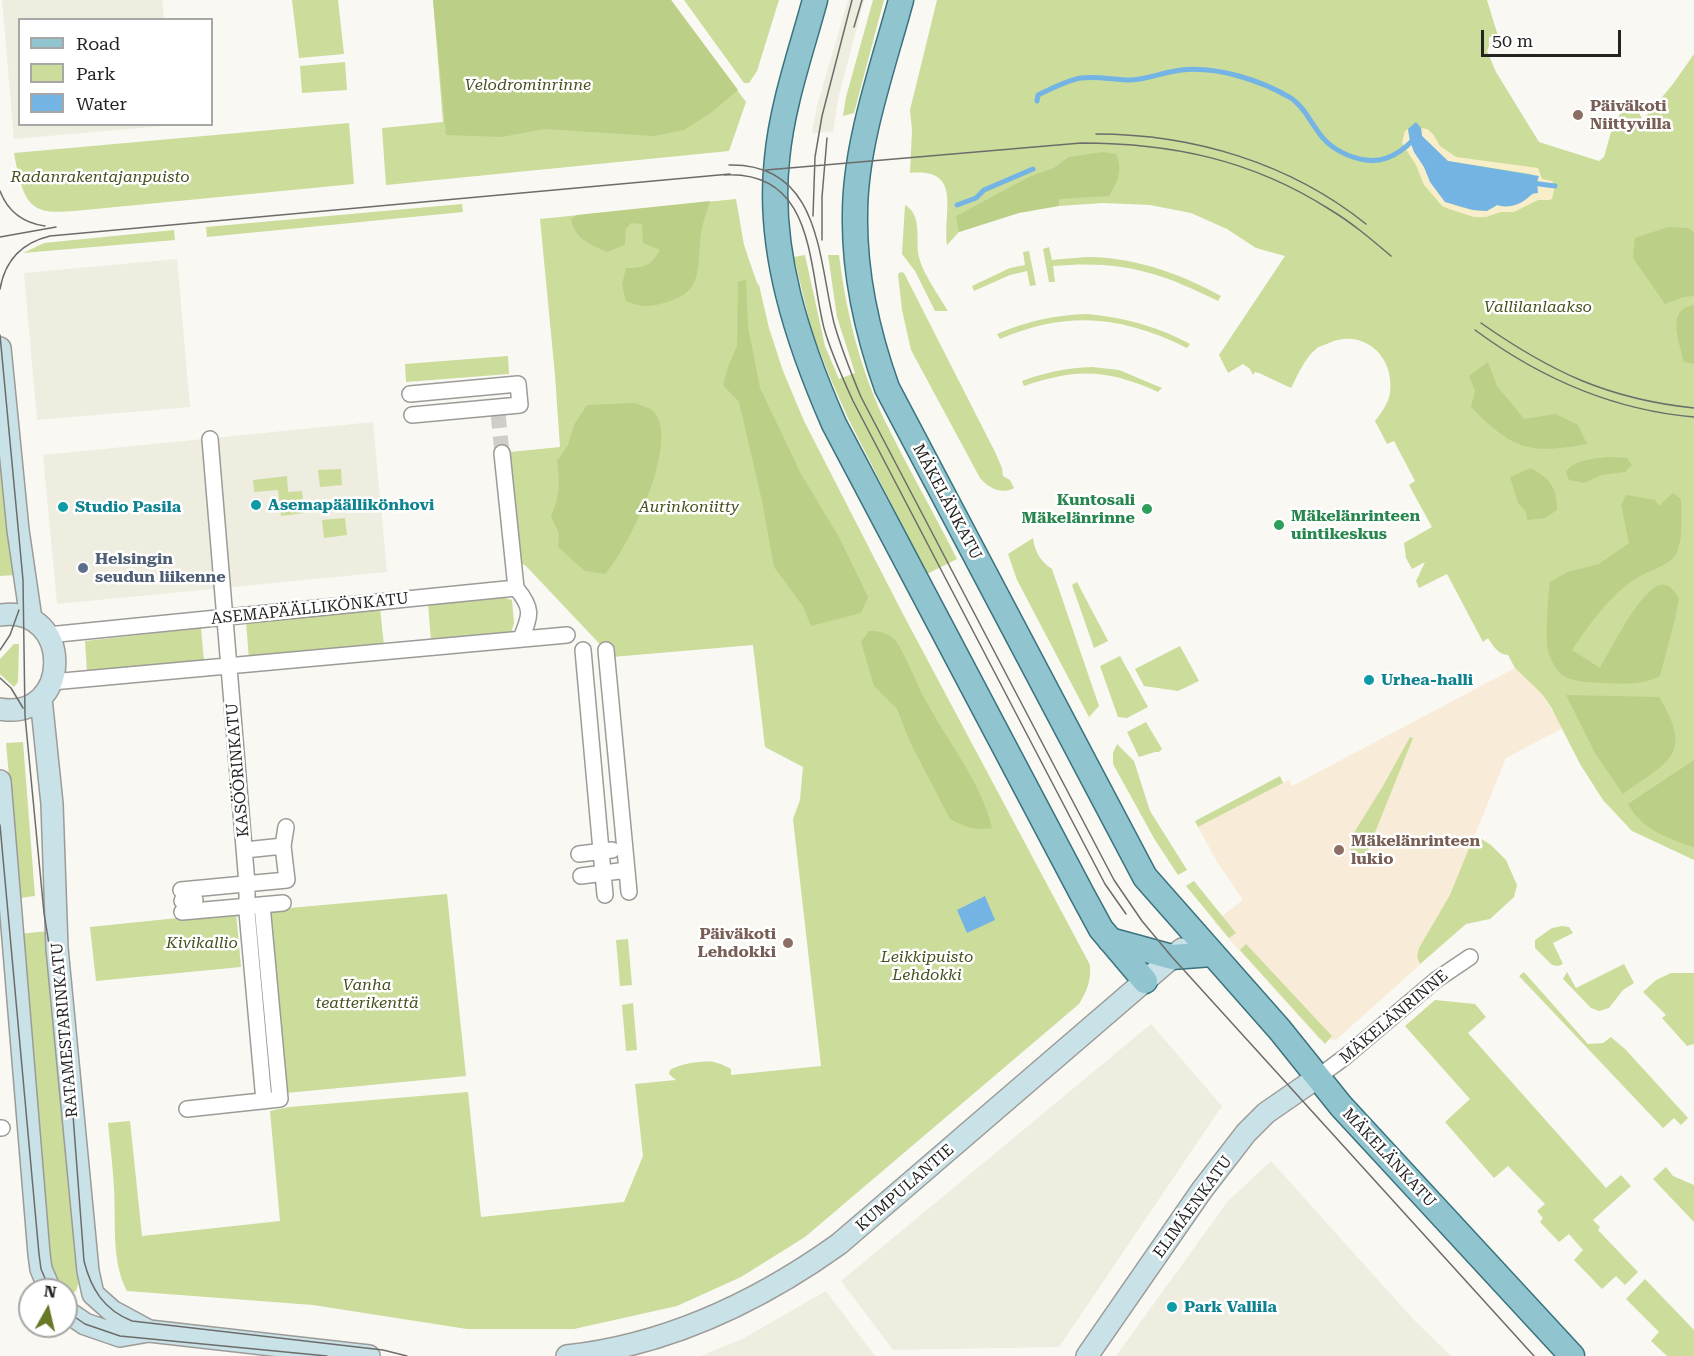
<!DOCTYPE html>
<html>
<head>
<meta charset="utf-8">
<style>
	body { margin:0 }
	#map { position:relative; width:1694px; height:1356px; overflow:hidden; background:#f9f8f3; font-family:"Roboto Serif",serif }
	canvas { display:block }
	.legend { position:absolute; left:18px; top:18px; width:195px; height:108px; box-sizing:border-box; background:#fff; border:2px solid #a8a7a7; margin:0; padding:8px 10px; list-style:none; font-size:18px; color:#252423 }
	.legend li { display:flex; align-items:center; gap:12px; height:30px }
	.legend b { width:30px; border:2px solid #a8a7a7 }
	.north { position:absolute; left:18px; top:1278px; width:60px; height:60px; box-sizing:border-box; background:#fff; border:2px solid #a8a7a7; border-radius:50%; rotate:8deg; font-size:16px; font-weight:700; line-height:24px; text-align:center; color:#252423 }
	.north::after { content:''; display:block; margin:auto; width:21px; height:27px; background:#677827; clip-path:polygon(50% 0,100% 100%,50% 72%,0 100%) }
	.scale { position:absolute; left:1481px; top:30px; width:140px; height:27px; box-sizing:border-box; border:3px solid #252423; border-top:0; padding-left:8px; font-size:18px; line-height:21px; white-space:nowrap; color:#252423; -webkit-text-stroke:4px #fff; paint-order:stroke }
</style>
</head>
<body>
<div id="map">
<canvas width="1694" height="1356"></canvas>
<ul class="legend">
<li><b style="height:8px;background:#90c4cf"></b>Road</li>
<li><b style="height:16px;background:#cbdc9b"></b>Park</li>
<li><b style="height:16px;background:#74b4e5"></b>Water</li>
</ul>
<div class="north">N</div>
<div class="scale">50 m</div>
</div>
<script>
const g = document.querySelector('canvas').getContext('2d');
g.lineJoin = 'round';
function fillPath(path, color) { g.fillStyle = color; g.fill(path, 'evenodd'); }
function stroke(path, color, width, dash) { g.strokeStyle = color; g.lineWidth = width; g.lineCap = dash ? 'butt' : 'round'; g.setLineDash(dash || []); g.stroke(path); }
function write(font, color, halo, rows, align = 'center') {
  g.font = font + ' "Roboto Serif",serif'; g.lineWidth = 5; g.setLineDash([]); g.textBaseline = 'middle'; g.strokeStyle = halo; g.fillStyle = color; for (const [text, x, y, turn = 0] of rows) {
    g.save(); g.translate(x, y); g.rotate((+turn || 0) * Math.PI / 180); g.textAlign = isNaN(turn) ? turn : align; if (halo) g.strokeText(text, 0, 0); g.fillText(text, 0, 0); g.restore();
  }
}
fillPath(new Path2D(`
	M2 0H162L164 19 20 20V124H174L175 125 14 139Z
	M848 0H864L838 99 833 132 812 133 817 106Z
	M177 259 190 407 37 420 24 273Z
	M373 422 387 572 57 604 43 455Z
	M1151 1024 1222 1106 1059 1347 893 1350 841 1281Z
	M1271 1161 1413 1319 1451 1356H1116L1228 1201Z
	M826 1291 875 1356H701L744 1338Z`), '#efede0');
fillPath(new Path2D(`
	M1515 668 1542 694 1563 728 1506 758 1451 895 1472 918 1336 1040 1319 1039 1214 922 1243 900 1216 860 1198 827 1289 780 1292 786Z`), '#f8ecd8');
fillPath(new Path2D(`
	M292 0H338L344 54 299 58Z
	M433 0H671L746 102 729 151 386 185 382 128 443 122Z
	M684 0H779L757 71 749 83H744Z
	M873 0H884L854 113 843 116 846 97Z
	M937 0H1487L1498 36 1489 37V46L1487 51 1496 72 1539 142 1599 161 1604 157 1611 132 1621 112 1636 108 1643 120 1673 84 1694 54V860L1632 831 1603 800 1580 764 1551 707 1542 694 1515 668 1508 655C1499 655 1493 646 1488 638L1483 642 1447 574 1419 588 1416 581 1425 562 1412 569 1406 558 1404 543 1432 527 1409 485 1415 481 1394 441 1387 444 1375 421C1382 412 1388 404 1390 393 1395 356 1363 328 1329 343 1325 345 1319 346 1316 349 1304 359 1298 375 1291 388L1259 373 1255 372 1253 375 1250 369 1243 364 1228 373 1219 355 1285 256 1256 248 1227 229 1191 213 1150 205 1103 203 1059 206V201H1052L959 232 947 245C943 210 963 168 910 173L912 130 910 110Z
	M345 62 347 90 302 93 300 66Z
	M349 123 354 184 95 209C35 215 25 217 14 153Z
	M736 199 744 245 757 283 759 285 769 328 783 371 804 421 904 616 1090 965C1091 981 1087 991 1079 1004L805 1237 741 1277 677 1306 574 1329H467L313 1305 127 1291C111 1261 116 1222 114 1189 113 1167 110 1145 108 1123L130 1121 142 1236 280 1221 270 1111 289 1107 468 1092 481 1217 624 1202 643 1156 635 1084 676 1080 669 1074 670 1070C680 1064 705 1059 717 1063 722 1064 727 1067 731 1069V1075L821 1066 793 819 800 800 803 767 765 747 753 645 612 657 526 566 521 563 510 452 560 447 555 375 540 219Z
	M462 204 463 212 207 237 206 227Z
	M905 205C923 215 915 240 919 257 921 270 940 298 948 311H935L915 271 902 254Z
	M174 230 175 240 23 253 44 243Z
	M1049 247 1052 260C1065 259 1080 257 1093 257 1139 259 1181 274 1221 296L1218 301C1158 271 1120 260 1053 266L1055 282H1049L1043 249Z
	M1029 251 1036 285 1030 286 1027 271 1010 275 974 291 972 286 1010 268 1025 265 1023 252Z
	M805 255 825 346 839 379 855 373 837 317 828 255H839C846 312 860 369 885 421 908 468 934 513 957 559L927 574 848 418 832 382 812 332 794 257Z
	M901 272 904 273 995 452 1002 468 1003 476 1010 480 1014 488C1002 495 988 488 980 478L911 350 902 310 898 274Z
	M1088 314C1125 318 1157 326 1190 344L1187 348C1122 316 1068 310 1000 339L997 334C1027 321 1055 315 1088 314Z
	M508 356 509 374 406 382 405 364Z
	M1092 367 1119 370 1162 388 1158 392C1107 369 1077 368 1024 386L1022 381C1046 372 1067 368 1092 367Z
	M0 415 15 575 0 576Z
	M341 469 342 485 320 487 318 470Z
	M287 476 288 492 302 491 304 513 281 516 278 490 254 492 253 480Z
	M345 518 347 535 324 538 322 520Z
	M1033 538C1035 552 1040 561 1052 569L1099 706 1089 717 1017 580 1008 554Z
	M1077 582 1108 641 1094 648 1072 585Z
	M501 597 512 600 514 623 511 633 431 640 428 604Z
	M380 608 384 646 249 659 246 622Z
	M201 628 204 661 87 672 85 641Z
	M14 644H19L18 682 14 687 0 674V659Z
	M1180 646 1199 681 1178 691 1144 686 1135 669Z
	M1120 656 1148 707 1127 718 1118 717 1100 666Z
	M1146 722 1162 749 1159 752H1155L1139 757 1127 732Z
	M1410 737 1413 738 1363 862 1351 852 1350 839 1383 786Z
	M23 742 35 896 20 898 6 743Z
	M1117 744 1134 761 1150 811 1187 870 1178 875 1155 840 1113 764V753Z
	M1280 776 1283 783 1198 827 1195 821Z
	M1480 838 1491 845 1506 860 1517 885 1514 897 1490 919 1466 924 1420 964 1417 956 1419 948 1450 895 1472 841Z
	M1194 881 1236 933 1229 938 1186 886Z
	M447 894 466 1076 286 1093 267 910Z
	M236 912 241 967 96 981 90 927Z
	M1562 926 1569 927 1573 933 1553 943 1563 964 1558 966 1552 965 1535 948V940L1552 928Z
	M48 931 81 1275 76 1291 70 1295 66 1294V1290H59L52 1275 48 1256 19 934Z
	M628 939 632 985 620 986 616 940Z
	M1246 944 1332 1036 1325 1044 1240 950Z
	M1624 964 1634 983 1623 990 1609 1008 1599 1011 1591 1008 1563 979 1567 972 1576 988Z
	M1524 972 1588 1044 1603 1043 1611 1037 1626 1050 1688 1118 1681 1125 1674 1118 1663 1128 1519 976Z
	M1671 973H1694V1044L1687 1046 1662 1018 1666 1015 1643 992 1656 980Z
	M1435 1000 1475 1004 1486 1017 1468 1033 1606 1188 1621 1175 1631 1186 1593 1220 1600 1227 1598 1230 1638 1272 1625 1285 1616 1276 1602 1289 1574 1260 1583 1250 1569 1234 1559 1242 1540 1222 1543 1218 1537 1211 1545 1204 1508 1166 1494 1178 1445 1122 1470 1099 1405 1026Z
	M633 1003 637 1050 626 1051 622 1005Z
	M1666 1167 1673 1176 1694 1185V1222L1653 1179Z
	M1645 1279 1694 1330V1356H1667L1651 1341 1659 1332 1626 1299Z`), '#cbdc9b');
fillPath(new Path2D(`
	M433 0H671L738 90 712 112 684 130 654 136 544 129 502 137 446 135Z
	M1103 152 1116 154C1123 170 1118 182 1109 196L1059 199V206L1019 213 959 232 956 216 1031 176 1054 168 1069 157Z
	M710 201C706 214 700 229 700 243 698 272 700 293 667 302 650 307 642 308 626 301L622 285 626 268C644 268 651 266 660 250L643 243 642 224 631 223 626 229 625 245 607 252C589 244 575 239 571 219L577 215Z
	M1668 227 1688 228 1694 232V296L1683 297 1665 304 1633 258 1635 238Z
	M746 280 748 327 760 388 801 474 840 539 868 597 861 613 811 626 803 606 774 567 762 501 739 402 723 385 728 367 737 346 738 282Z
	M1694 305V364L1684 362C1680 343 1665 309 1694 305Z
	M1488 362 1497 386 1524 419 1556 414 1578 425 1587 444C1528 455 1512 449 1471 407L1475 391 1469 376Z
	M635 403C641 406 651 407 655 413 679 445 629 547 605 574L585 571 558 547 559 533 551 517C560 495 560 484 557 461L568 445 574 425 587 405Z
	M1608 457 1627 458 1632 465 1625 472 1601 475 1584 483 1569 480 1566 472C1574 459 1594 459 1608 457Z
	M1531 468C1550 479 1557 487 1557 510L1545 518 1527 520 1526 512 1518 503 1510 477Z
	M1673 493 1681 499C1681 516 1684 538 1676 554 1670 565 1648 571 1637 578 1609 595 1590 624 1572 650L1600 668C1610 652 1644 580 1665 585 1672 586 1675 593 1679 598L1675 619 1660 676C1644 685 1625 684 1607 683 1593 682 1579 683 1566 677 1558 674 1550 659 1548 651 1545 640 1548 595 1550 582L1568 572 1599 564 1629 543 1621 505 1626 495 1655 500 1659 506Z
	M869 631C879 631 886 632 894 639 903 648 918 688 926 701 948 743 981 781 992 828 976 831 965 827 950 819L910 742 897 709 874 686 861 642Z
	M1566 695 1659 697C1694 755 1669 761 1623 794L1595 753Z
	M1694 760V847C1669 839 1641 829 1628 804Z`), '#bccf87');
fillPath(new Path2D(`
	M1421 128 1427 129 1433 134 1440 146 1456 157 1538 168 1542 179 1552 181 1555 186 1552 199 1549 200H1538L1514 212H1501L1486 217H1474L1452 210 1442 206 1424 185 1416 165 1402 143 1405 131 1408 129C1410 147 1416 152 1424 167 1430 179 1434 190 1444 199 1450 206 1479 213 1488 210 1491 209 1494 207 1497 205 1511 209 1522 203 1533 193L1531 174 1448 161 1422 136Z`), '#f8eec9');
fillPath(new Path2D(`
	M1416 122 1421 128 1422 136 1448 161 1539 176 1537 182 1538 193C1531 193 1531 196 1525 200 1517 206 1506 208 1497 205L1487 211 1473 210 1445 202 1430 182 1424 167 1414 152 1410 141 1408 129Z
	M985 896 995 920 967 933 957 910Z`), '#74b4e5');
stroke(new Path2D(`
	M1037 101 1038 95C1051 89 1067 80 1081 78 1098 76 1115 80 1131 80 1148 79 1164 72 1181 70 1217 66 1260 80 1291 98 1303 106 1309 119 1317 130 1325 143 1338 152 1353 157 1378 166 1397 157 1414 139
	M1532 183 1555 186
	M957 205 976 198 984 190 1033 169`), '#74b4e5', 5);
stroke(new Path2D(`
	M498 413 502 453`), '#cfcec9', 15, [15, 8]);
const street = new Path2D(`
	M410 394 518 384 520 405 412 415
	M210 439 247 884V912L264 1101
	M502 453 516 588
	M48 635 516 588C533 608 531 615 521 638
	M583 650 605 895
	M606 650 629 892
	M52 682 567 635
	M245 850 283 846 286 827
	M579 854 612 850
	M581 876 627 870
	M181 890 287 880 283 846
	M182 901 195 900
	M182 912 283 903
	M1318 1077 1345 1057 1436 980 1470 957
	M187 1109 280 1099 262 905
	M0 1128H2`);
const secondary = new Path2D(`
	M0 348 18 530 31 619
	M0 615C74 604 72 722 0 709
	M41 698 52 804 57 948 88 1271 93 1294 112 1311 149 1331
	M0 781 39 1254 41 1269 50 1290
	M66 1311 85 1324 120 1336 149 1331 369 1356
	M567 1356C667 1345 758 1302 839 1244L1182 949
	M1087 1356 1202 1190 1246 1133 1266 1113 1318 1077`);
const primary = new Path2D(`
	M815 0C801 52 782 105 777 159 767 250 798 342 834 424L1082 894 1101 929 1145 981
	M901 0C883 67 855 144 855 214 854 273 867 332 887 388L1145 877 1280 1030 1341 1106 1572 1356
	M1110 940 1172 957 1212 954`);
stroke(street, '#9c9b97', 18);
stroke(secondary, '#9c9b97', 24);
stroke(primary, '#3a737e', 27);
stroke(street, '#fff', 15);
stroke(secondary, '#c8e2e7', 21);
stroke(primary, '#90c4cf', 24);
stroke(new Path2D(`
	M854 27 862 0
	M1096 134C1193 134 1290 163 1366 224
	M729 165C821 163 818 258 834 323 841 348 851 373 861 397L1114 880 1142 921 1172 957 1534 1356
	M766 170 1081 143C1172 143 1252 160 1329 209 1351 222 1371 239 1391 256
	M724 175C815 170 808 265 824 328 831 353 842 377 853 401L1105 884 1126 914
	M0 191C8 212 23 223 45 226
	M813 216 815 157 822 116 852 0
	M0 237 56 227
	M822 240V197L827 138
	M0 289C5 260 21 243 50 236L730 174
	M1481 323C1551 372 1608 399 1694 408
	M1475 330C1540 378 1613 410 1694 417
	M0 335 23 580 25 716 44 913 70 1075 84 1261C91 1289 104 1310 132 1321L383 1350 407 1356
	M0 650 10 635 19 610
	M0 678 11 688 23 708
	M0 825 39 1254 41 1269 50 1290
	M66 1311 85 1324 120 1336 327 1356`), '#6d6c6a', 1.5);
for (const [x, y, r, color] of [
	[1578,115,6,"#8d6e63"],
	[256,505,6,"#0f9aa8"],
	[63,507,6,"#0f9aa8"],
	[1147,509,6,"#2e9e5b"],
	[1279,525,6,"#2e9e5b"],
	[83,568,6,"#5c6f8a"],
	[1369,680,6,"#0f9aa8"],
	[1339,850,6,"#8d6e63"],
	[788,943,6,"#8d6e63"],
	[1172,1307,6,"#0f9aa8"]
]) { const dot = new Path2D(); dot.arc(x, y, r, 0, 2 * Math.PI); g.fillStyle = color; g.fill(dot); stroke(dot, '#fff', 2); }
write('italic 16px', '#46521e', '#fff', [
	["Velodrominrinne",528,85],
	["Radanrakentajanpuisto",100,177],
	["Vallilanlaakso",1538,307],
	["Aurinkoniitty",689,507],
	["Kivikallio",202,943],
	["Leikkipuisto",927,957],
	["Lehdokki",927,975],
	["Vanha",367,985],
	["teatterikenttä",367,1003]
]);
write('bold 16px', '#785e54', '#fff', [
	["Päiväkoti",1590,106],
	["Niittyvilla",1590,124],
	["Mäkelänrinteen",1351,841],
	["lukio",1351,859],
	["Päiväkoti",776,934,"right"],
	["Lehdokki",776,952,"right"]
], 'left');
write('bold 16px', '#27864d', '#fff', [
	["Kuntosali",1135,500],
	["Mäkelänrinne",1135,518],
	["Mäkelänrinteen",1291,516,"left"],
	["uintikeskus",1291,534,"left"]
], 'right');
write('16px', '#252423', '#fff', [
	["MÄKELÄNKATU",947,502,62],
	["ASEMAPÄÄLLIKÖNKATU",310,609,-6],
	["KASÖÖRINKATU",238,770,-95],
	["MÄKELÄNRINNE",1394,1017,-40],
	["RATAMESTARINKATU",65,1030,-95],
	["MÄKELÄNKATU",1389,1158,47],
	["KUMPULANTIE",905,1188,-41],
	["ELIMÄENKATU",1193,1207,-54]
]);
write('bold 16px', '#0d838f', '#fff', [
	["Asemapäällikönhovi",268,505],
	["Studio Pasila",75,507],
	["Urhea-halli",1381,680],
	["Park Vallila",1184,1307]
], 'left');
write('bold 16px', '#4e5e75', '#fff', [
	["Helsingin",95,559],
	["seudun liikenne",95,577]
], 'left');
</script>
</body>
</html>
